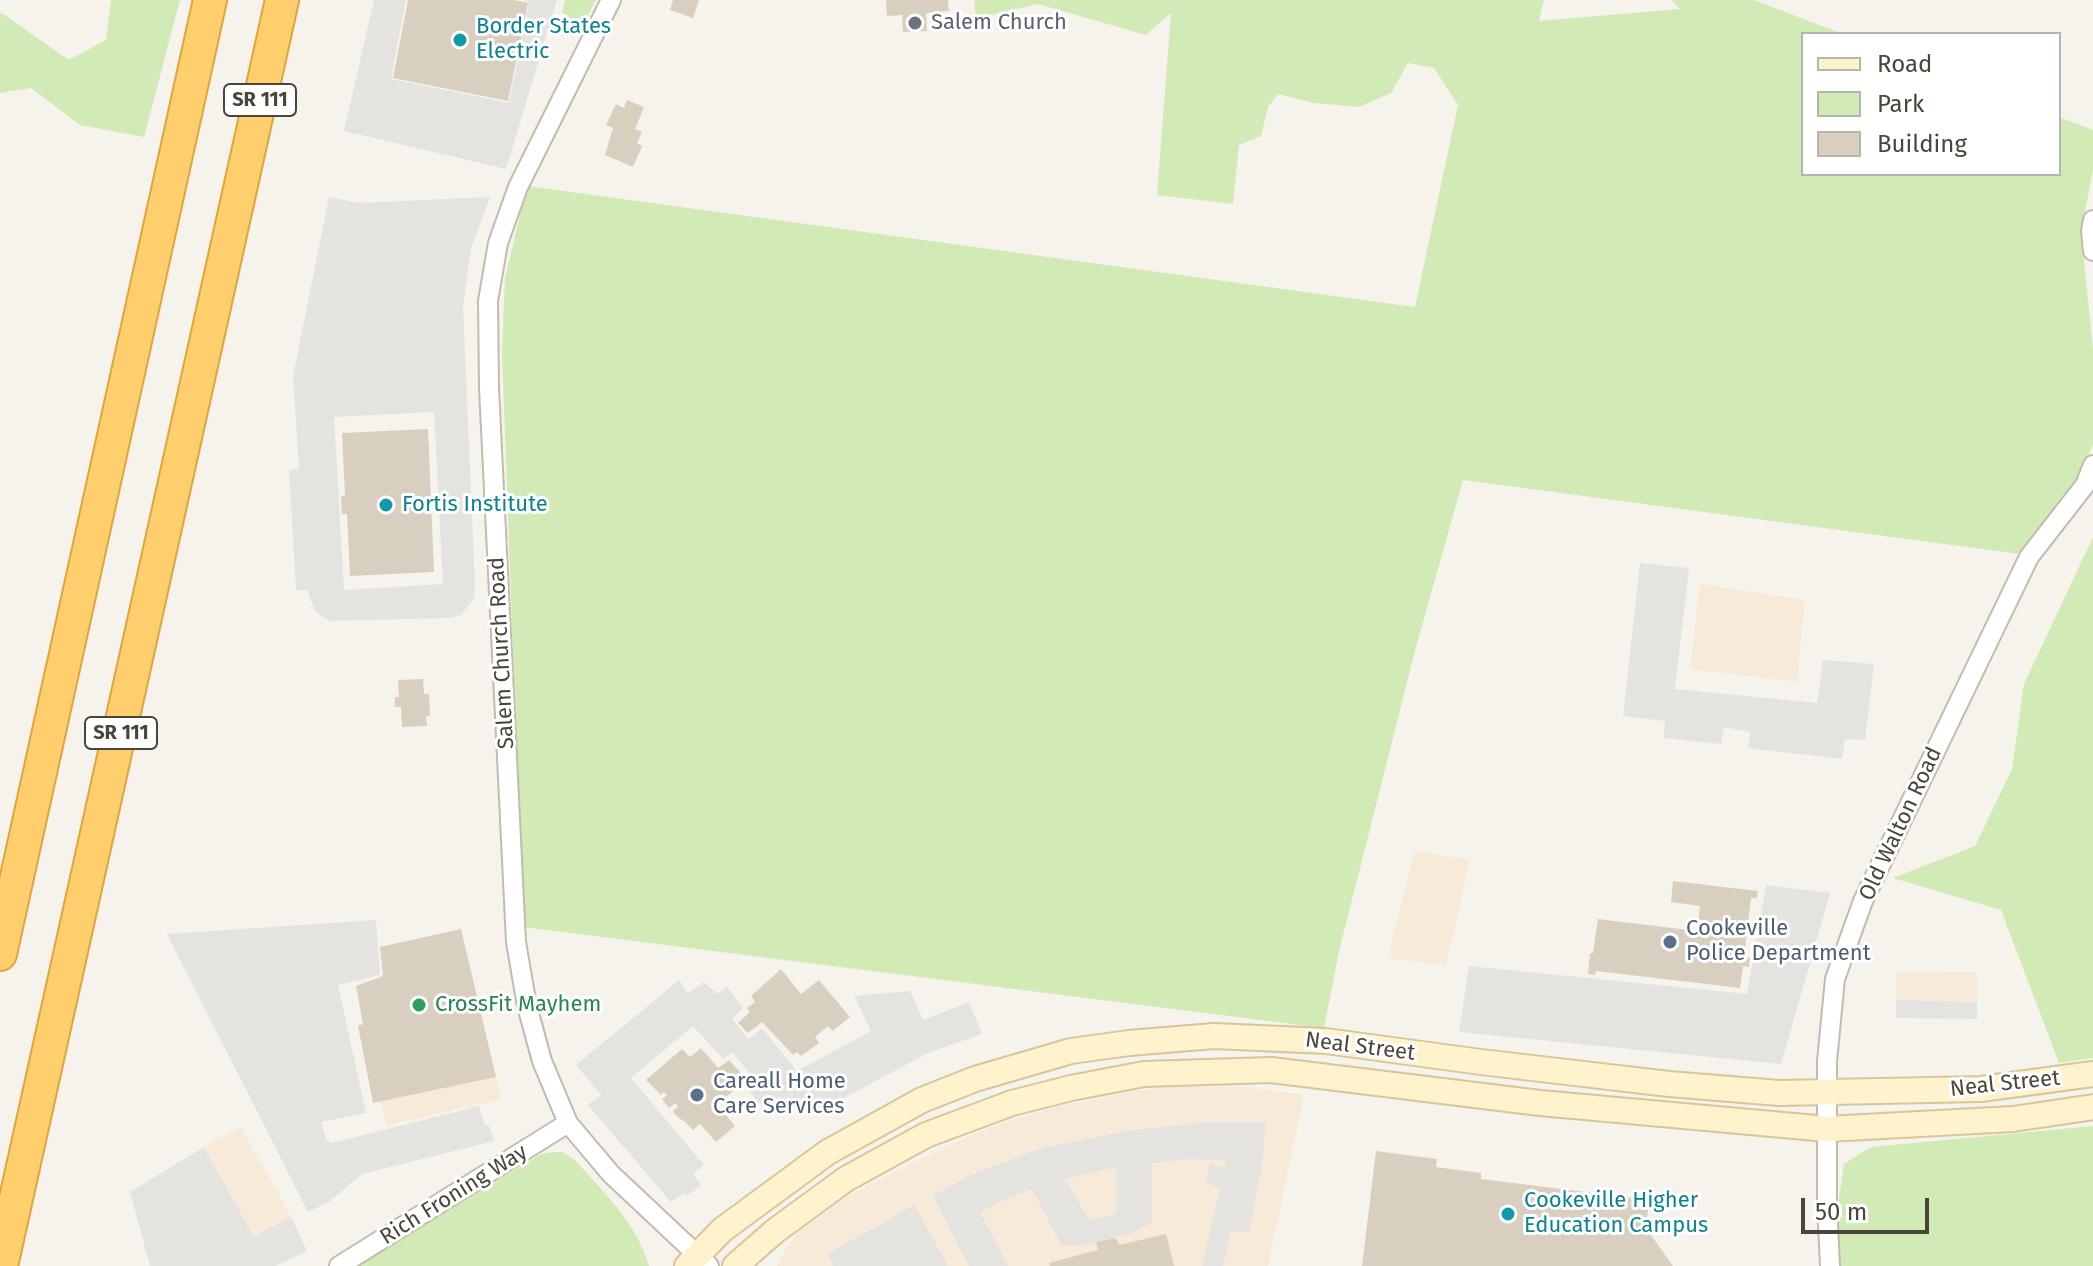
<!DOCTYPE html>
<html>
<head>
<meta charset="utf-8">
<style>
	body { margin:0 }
	#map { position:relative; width:2093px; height:1266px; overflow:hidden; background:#f6f3ec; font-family:"Fira Sans",sans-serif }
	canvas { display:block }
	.legend { position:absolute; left:1801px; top:32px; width:260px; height:144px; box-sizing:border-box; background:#fff; border:2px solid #b7b4b0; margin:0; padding:10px 14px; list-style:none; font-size:24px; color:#4b4439 }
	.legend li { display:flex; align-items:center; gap:16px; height:40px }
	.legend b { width:40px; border:2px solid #b7b4b0 }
	.scale { position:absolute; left:1801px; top:1198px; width:128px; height:36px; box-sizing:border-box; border:4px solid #4b4439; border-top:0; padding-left:10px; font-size:24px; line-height:28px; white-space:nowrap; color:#4b4439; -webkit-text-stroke:6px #fff; paint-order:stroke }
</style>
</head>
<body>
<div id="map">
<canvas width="2093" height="1266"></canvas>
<ul class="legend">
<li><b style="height:10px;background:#fff3cd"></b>Road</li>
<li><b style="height:22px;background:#d2eab5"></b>Park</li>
<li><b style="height:22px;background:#d8cfc1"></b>Building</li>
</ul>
<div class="scale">50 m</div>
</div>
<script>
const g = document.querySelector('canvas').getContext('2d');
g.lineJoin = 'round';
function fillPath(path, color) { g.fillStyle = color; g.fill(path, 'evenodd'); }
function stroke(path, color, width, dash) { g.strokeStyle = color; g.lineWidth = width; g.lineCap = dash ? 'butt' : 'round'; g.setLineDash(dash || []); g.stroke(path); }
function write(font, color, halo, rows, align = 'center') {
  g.font = font + ' "Fira Sans",sans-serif'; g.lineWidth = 6; g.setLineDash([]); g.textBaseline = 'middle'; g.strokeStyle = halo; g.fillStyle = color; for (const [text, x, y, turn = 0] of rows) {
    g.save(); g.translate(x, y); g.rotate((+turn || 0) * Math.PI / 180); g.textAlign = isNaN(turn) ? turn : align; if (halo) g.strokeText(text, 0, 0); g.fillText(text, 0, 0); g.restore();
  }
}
fillPath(new Path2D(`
	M1700 584 1805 600 1797 682 1690 669Z
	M1415 851 1470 860 1446 966 1388 958Z
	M1896 971 1977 972V1002L1896 1000Z
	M496 1077 502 1099 387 1125 380 1101Z
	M1170 1087H1245L1304 1095 1268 1266H777L794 1235 848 1196 922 1158 995 1125 1056 1107 1123 1093Z
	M241 1127 291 1217 254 1237 204 1147Z`), '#f7ead8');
fillPath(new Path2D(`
	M111 0H180L144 137 80 125 31 88 0 93V12L69 60 106 40Z
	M565 0H596L582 27 562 12Z
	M974 0H1544L1539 21 1680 9 1671 0H1754L1843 34H1803V174H2059V117L2093 130V170L2081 231 2093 349V444L2078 482 2020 554 1463 480 1416 647 1339 951 1324 1028 523 927 502 352 505 278 527 186 1415 307 1458 105 1434 68 1408 63 1391 93 1359 107 1314 103 1278 94 1268 107 1261 136 1239 145 1233 204 1157 195 1171 13 1146 35 1038 4 976 18Z
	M2093 537V1058L2059 1063 2001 910 1893 878 1975 846 2012 769 2024 684Z
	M2093 1126V1266H1839L1836 1219 1844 1164 1871 1147Z
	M553 1152H563L574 1159C603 1192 637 1223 649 1266H357L541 1154Z`), '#d2eab5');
fillPath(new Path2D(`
	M374 0H406L391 79 509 103 529 2 524 0H557L506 169 344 131Z
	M329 197 358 203 490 197 471 249 463 306 475 585 474 598 461 615 450 618 330 621 315 611 307 590H296L289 470 299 469 293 376ZM434 412 443 584 344 590 334 417Z
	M1640 563 1689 568 1675 689 1817 703 1823 660 1874 664 1865 740 1845 739 1842 759 1748 748 1750 732 1724 727 1721 744 1664 738 1665 721 1623 716Z
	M1766 885 1830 893 1781 1064 1459 1032 1469 966 1747 994Z
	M376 920 380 975 338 985 366 1113 321 1122 326 1139 332 1143 479 1106 484 1124 490 1127 494 1141 362 1174 329 1202 308 1212 167 934Z
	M679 980 688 993 704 982 717 994 727 987 743 1008 732 1019 749 1039 762 1028 797 1071 871 1031 854 996 910 991 923 1020 969 1002 982 1034 928 1053 812 1115 805 1105 796 1103 777 1108 768 1114 746 1087 754 1078 732 1052 723 1059 693 1026 631 1078 704 1165 693 1174 701 1185 687 1196 684 1193 671 1202 588 1105 601 1095 576 1065Z
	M1896 1000 1977 1002V1019L1896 1018Z
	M1206 1122H1266L1262 1165 1249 1233 1231 1231 1223 1266H1202L1220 1188 1205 1182 1210 1164 1224 1168 1226 1160 1188 1159 1152 1163V1222L1138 1231 1093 1244 1062 1246 1032 1189 1004 1200 980 1212 1008 1266H969L933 1196 968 1176 1039 1149 1127 1131ZM1116 1167V1214L1089 1220 1065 1179Z
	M204 1147 254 1237 291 1217 307 1251 275 1266H150L130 1192Z
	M914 1205 948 1266H833L827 1254Z`), '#e5e3e0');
fillPath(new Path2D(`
	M408 0H514L528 3 508 101 393 78Z
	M673 0H699L693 18 670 10Z
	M886 0H948L949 11 926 13 927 31 903 32 902 15 887 16Z
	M627 100 644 107 635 129 642 132 637 143 642 146 633 167 605 155 613 128 606 125 616 104 624 108Z
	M428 429 434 572 350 576 347 514H342L341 496H345L342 433Z
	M423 679 424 694H429L430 716H426L427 726 402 727 401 707H395V697H399L398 680Z
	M1673 881 1758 891 1757 898H1751L1744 958H1750L1749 967 1743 966 1740 988 1596 971 1595 975 1588 974 1590 953H1593L1598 919 1697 931 1700 906 1671 902Z
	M461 929 496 1077 373 1103 358 1026 363 1024 356 986 383 976 380 947Z
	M781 969 801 994 819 980 850 1017 833 1031 828 1026 815 1037 819 1043 801 1056 797 1052 793 1055 762 1022 748 1033 738 1023 750 1012 747 1008 755 1002 751 996Z
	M701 1048 718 1068 729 1060 747 1080 717 1104 735 1126 716 1142 700 1124 693 1130 682 1119 681 1120 673 1112 678 1106 675 1103 669 1108 662 1099 667 1095 664 1092 661 1095 646 1080 682 1049 690 1057Z
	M1376 1151 1437 1159 1436 1167 1481 1173V1179L1649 1200 1646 1228 1673 1266H1362Z
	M1166 1234 1174 1266H1050L1049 1263 1098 1250 1096 1242 1116 1238 1119 1245Z`), '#d8cfc1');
const street = new Path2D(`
	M611 0 518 187 498 243 488 301 489 388 516 942 527 1006 542 1061 568 1123 611 1174 709 1266
	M2093 220 2091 231 2093 251
	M339 1266 568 1123
	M1830 1266 1827 1205V1061L1835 979 1863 901 2029 557 2085 485 2093 465`);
const secondary = new Path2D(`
	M687 1266 722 1230 828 1152 922 1100 975 1079 1071 1051 1129 1043 1214 1036 1326 1041 1481 1062 1669 1084 1779 1093 1981 1089 2093 1074
	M735 1266 775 1231 846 1179 926 1135 1012 1103 1071 1088 1144 1074 1271 1070 1540 1103 1827 1129 2013 1119 2093 1107`);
const highway = new Path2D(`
	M0 954 210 0
	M1 1266 282 0`);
stroke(street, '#c2bbae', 22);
stroke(secondary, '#d6c79b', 28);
stroke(highway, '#e0a43c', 36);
stroke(street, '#fff', 18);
stroke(secondary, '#fff3cd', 24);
stroke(highway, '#ffcf6e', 32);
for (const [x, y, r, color] of [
	[915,23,8,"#6b7280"],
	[460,40,8,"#0f9aa8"],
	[386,505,8,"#0f9aa8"],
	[1670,942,8,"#5c6f8a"],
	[419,1005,8,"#2e9e5b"],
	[697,1095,8,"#5c6f8a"],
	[1508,1214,8,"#0f9aa8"]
]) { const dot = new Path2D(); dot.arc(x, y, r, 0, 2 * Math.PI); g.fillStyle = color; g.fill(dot); stroke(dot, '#fff', 3); }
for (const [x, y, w] of [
	[260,100,72],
	[121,733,72]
]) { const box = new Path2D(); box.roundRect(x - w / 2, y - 16, w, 32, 6); g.fillStyle = '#fff'; g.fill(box); stroke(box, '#4b4439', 2); }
write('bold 20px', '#4b4439', null, [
	["SR 111",260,100],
	["SR 111",121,733]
]);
write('22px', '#5b616d', '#fff', [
	["Salem Church",931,23]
], 'left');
write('22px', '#0d838f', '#fff', [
	["Border States",476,27],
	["Electric",476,52],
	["Fortis Institute",402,505],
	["Cookeville Higher",1524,1201],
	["Education Campus",1524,1226]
], 'left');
write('22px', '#4b4439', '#fff', [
	["Salem Church Road",502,653,-93],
	["Old Walton Road",1901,824,-65],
	["Neal Street",1360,1047,7],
	["Neal Street",2005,1084,-6],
	["Rich Froning Way",454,1195,-32]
]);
write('22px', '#4e5e75', '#fff', [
	["Cookeville",1686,929],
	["Police Department",1686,954],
	["Careall Home",713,1082],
	["Care Services",713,1107]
], 'left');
write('22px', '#27864d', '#fff', [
	["CrossFit Mayhem",435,1005]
], 'left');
</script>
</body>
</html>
